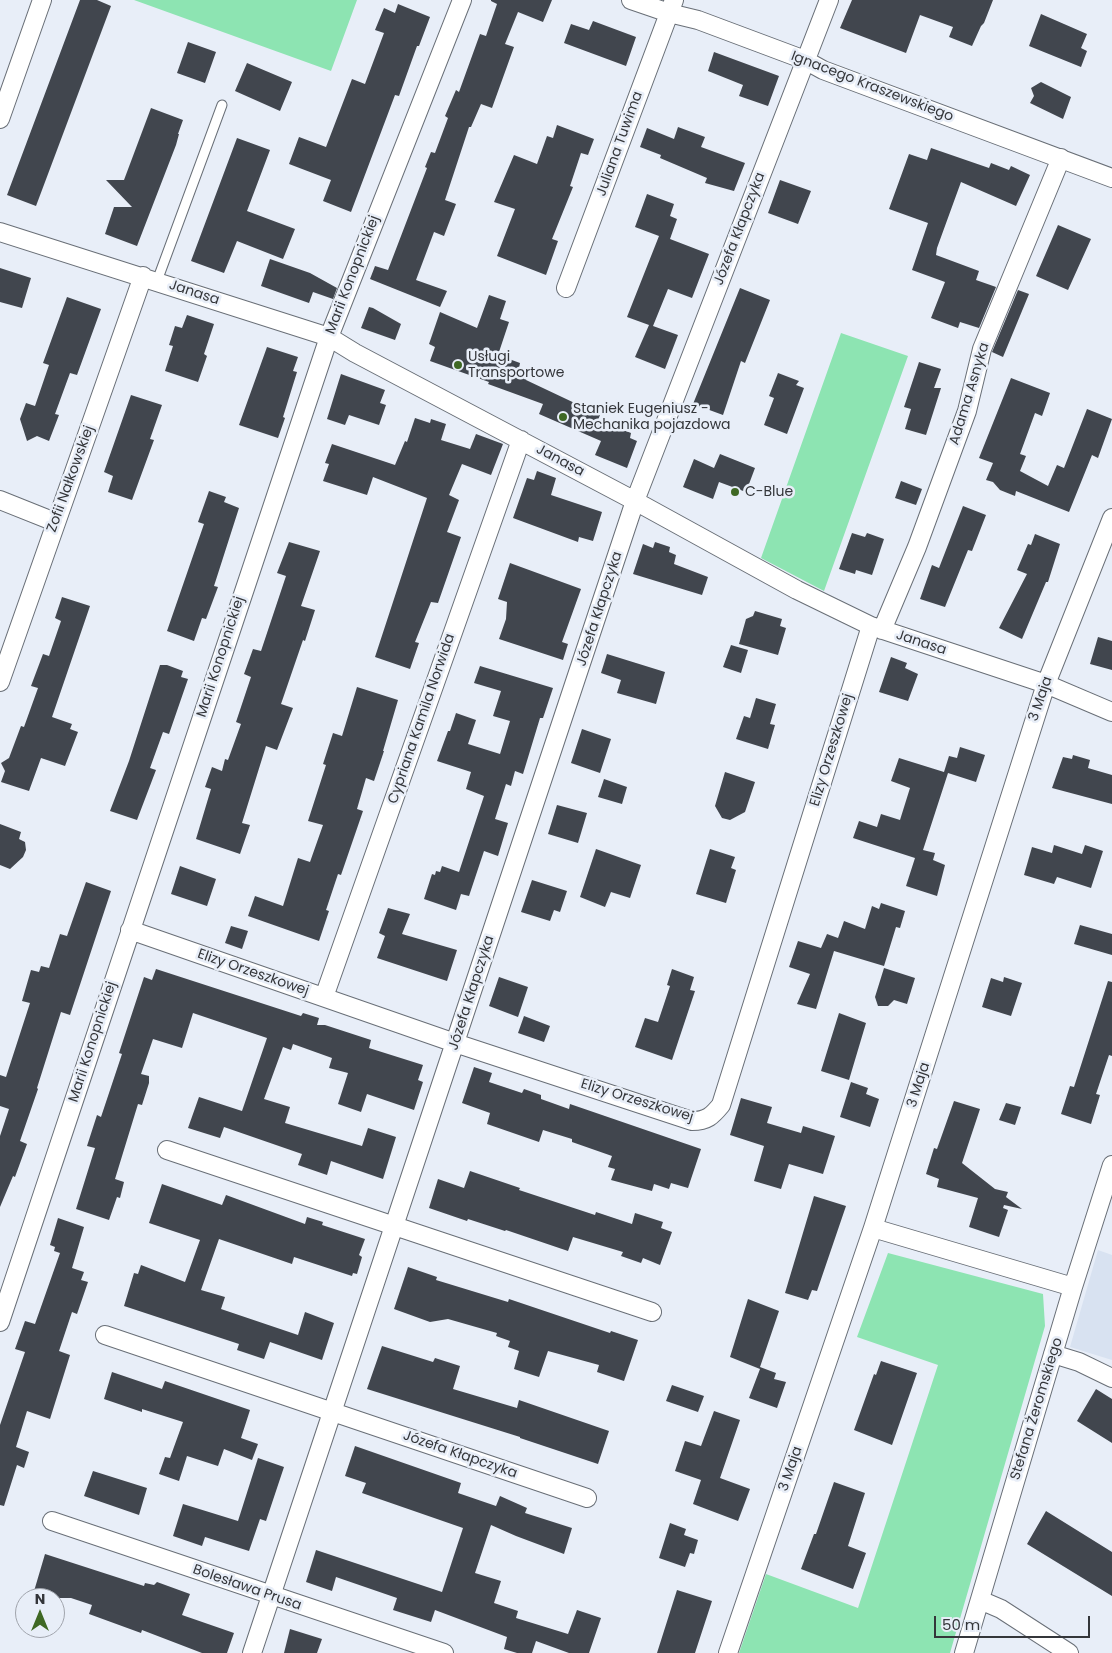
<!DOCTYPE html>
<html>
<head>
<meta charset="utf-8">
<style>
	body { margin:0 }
	#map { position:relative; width:1112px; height:1653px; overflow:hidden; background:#e8eef8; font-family:Poppins,sans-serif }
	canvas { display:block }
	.north { position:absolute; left:15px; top:1588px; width:50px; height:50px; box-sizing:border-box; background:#e8eef8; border:1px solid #a0a4ac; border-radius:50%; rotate:0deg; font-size:14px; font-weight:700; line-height:20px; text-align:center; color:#34363a }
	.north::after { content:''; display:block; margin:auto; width:18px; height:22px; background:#3f6824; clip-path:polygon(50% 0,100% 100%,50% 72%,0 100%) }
	.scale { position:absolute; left:934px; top:1616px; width:156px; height:22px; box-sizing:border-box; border:2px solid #34363a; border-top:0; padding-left:6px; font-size:15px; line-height:18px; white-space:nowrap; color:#34363a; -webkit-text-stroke:4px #e8eef8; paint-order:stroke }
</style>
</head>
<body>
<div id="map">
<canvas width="1112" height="1653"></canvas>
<div class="north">N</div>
<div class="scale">50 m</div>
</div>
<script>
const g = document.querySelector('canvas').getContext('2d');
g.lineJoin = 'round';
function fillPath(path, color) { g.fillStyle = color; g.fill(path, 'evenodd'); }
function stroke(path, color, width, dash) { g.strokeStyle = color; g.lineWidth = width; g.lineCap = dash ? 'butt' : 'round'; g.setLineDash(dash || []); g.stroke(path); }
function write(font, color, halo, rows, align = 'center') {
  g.font = font + ' Poppins,sans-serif'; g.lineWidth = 5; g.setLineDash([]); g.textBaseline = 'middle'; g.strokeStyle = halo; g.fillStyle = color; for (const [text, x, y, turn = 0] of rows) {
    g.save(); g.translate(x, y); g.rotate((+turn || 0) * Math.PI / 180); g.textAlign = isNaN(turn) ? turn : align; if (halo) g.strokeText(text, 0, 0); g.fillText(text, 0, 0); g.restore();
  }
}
fillPath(new Path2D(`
	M1098 1250 1112 1255V1360L1070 1347Z`), '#d8e2f1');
fillPath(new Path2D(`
	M134 0H357L331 71Z
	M841 333 908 356 824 591 761 558Z
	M888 1253 1043 1294 1045 1326 950 1653H739L766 1574 858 1608 938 1365 857 1337Z`), '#8de4b2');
fillPath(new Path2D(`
	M80 0H97L111 6 36 206 7 195Z
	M491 0H552L543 22 518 12 505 44 514 47 492 108 481 104 471 127H469L445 200 456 204 444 236 434 232 416 280 447 291 440 307 370 279 375 266 388 270 427 168 425 167 431 152 435 153 448 118 445 116 456 90 459 92 480 34 486 36 497 4 491 1Z
	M852 0H993L984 23 981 26 972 46 949 37 953 27 920 15 906 53 840 28Z
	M398 4 430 17 419 46H417L399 96 395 95 351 212 323 201 331 180 289 164 299 137 326 147 352 79 365 84 384 33 375 30 384 8 395 13Z
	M1041 14 1087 34 1081 48 1087 51 1081 67 1029 46Z
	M593 21 636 37 626 66 564 43 571 24 589 30Z
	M188 42 216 52 205 83 177 73Z
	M714 52 779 76 768 106 739 96 743 85 708 71Z
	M247 63 292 82 280 111 235 91Z
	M1041 82 1071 97 1063 119 1030 103 1034 96 1031 88Z
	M151 108 183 120 178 134H179L176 145 137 246 105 234 114 207H132L106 180H124Z
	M557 125 594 139 588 155 581 153 570 186 573 187 552 239 558 241 546 275 497 256 515 209 494 202 514 155 537 164 547 136 553 138Z
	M678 127 705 137 701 147 745 163 734 191 705 183 707 178 660 158 661 155 640 147 647 128 674 139Z
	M237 138 270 150 247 211 295 229 283 259 237 241 224 273 191 261Z
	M931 148 989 168 991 163 1009 170 1011 166 1030 175 1016 206 961 182 937 248 936 255 979 271 976 280 996 287 979 328 960 322 958 328 931 318 945 282 912 270 928 223 889 209 909 154 927 160Z
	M780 180 811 191 798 224 768 213Z
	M647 194 674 204 670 216 677 219 670 239 709 254 692 298 668 289 653 326 678 335 665 369 635 357 649 325 627 317 659 236 635 227Z
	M1058 225 1091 239 1068 290 1036 276Z
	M270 259 310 273 337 288 333 299 313 292 309 303 261 286Z
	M0 268 31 278 22 308 0 302Z
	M740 288 770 300 745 363 741 361 723 415 693 404Z
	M1018 290 1029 294 1003 357 992 352Z
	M489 295 506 301 500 319 509 322 498 355 520 363 519 368 529 371 526 380 600 415 598 420 631 433 630 438 637 441 627 468 595 455 601 441 539 414 543 404 488 384 489 382 430 361 435 347 429 344 440 312 477 328Z
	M67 297 101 309 77 375 70 373 55 414 59 415 49 441 37 436 27 441 20 419 26 403 35 406 49 365 43 363Z
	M369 307 373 308 401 324 395 340 361 328Z
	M187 315 214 324 204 354 207 356 198 382 165 371 173 346 169 345 175 326 182 328Z
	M267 347 298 357 293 371 297 372 283 417 285 418 278 438 239 425Z
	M919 362 941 369 934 388H941L926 435 905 429 911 409 904 407Z
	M778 373 799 381 796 385 804 388 787 434 764 425 774 398 769 396Z
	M341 374 385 390 380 403 386 405 379 425 349 415 345 425 327 419Z
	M1011 378 1050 393 1042 416 1035 413 1020 454 1026 456 1020 471 1048 486 1057 465 1064 468 1087 409 1112 419 1098 458 1092 455 1069 512 1016 491 1015 496 1000 490 993 482 986 480 993 463 979 458Z
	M131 395 162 405 150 439 154 440 132 500 108 492 113 476 104 472Z
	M415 418 430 423 431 419 446 424 441 440 470 449 476 434 503 444 491 475 462 464 449 495 459 500 447 532 461 537 438 603 431 602 415 642 419 643 410 669 375 657 427 498 373 477 367 495 323 481 329 464 325 463 332 444 395 465 405 441 407 442Z
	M720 454 755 468 746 492 719 482 713 499 683 487 694 459 714 468Z
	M537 471 556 478 551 495 602 512 593 541 579 537 578 542 513 518 527 478 534 480Z
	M901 481 922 489 916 505 895 498Z
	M209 491 226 497 224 502 239 508 214 586 218 587 206 619 202 618 194 641 167 631 204 524 198 522Z
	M963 506 986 515 972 551 968 550 945 607 920 599 932 565 939 568Z
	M852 533 865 537 867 533 884 539 872 575 856 570 855 574 839 569Z
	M1035 534 1060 544 1048 582H1046L1022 639 999 628 1027 574 1017 570 1028 544 1031 545Z
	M289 542 320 551 301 606 315 610 305 641 303 640 281 704 293 708 277 750 266 746 242 823 250 825 240 854 196 839 211 789 205 787 212 767 222 771 225 759 228 760 241 724 236 722 251 677 244 674 253 649 261 651 286 576 277 573Z
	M655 542 670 547 669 552 676 555 674 564 708 577 702 595 633 574 643 544 653 548Z
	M510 563 581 589 562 642 568 644 563 660 499 639 506 619 507 602 498 599Z
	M62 597 90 606 52 717 72 724 70 729 78 732 65 766 41 758 29 791 1 782 5 771 1 763 9 758 21 726 24 727 38 688 31 686 43 654 49 656 61 621 55 618Z
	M755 611 782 619 780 626 786 628 778 655 739 644 746 619 753 616Z
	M1098 637 1112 641V670L1090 664Z
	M731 645 748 650 741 673 723 667Z
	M607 654 665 672 656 704 617 693 621 680 601 673Z
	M891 657 907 663 905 668 918 674 908 701 879 692Z
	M160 665H167L183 671 181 677 188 679 169 734 163 732 150 768 156 770 137 820 110 811 129 761Z
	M480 666 553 688 543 718H540L523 774 515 771 511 786 506 784 495 819 508 823 498 856 484 851 469 896 461 894 456 910 424 899 432 874 435 875 436 871 440 872 442 866 459 872 484 796 466 789 471 772 437 761 448 731H450L456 713 476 720 468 744 500 754 510 721 493 716 501 691 474 683Z
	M357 687 398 700 383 751H384L374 781 366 778 357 809 363 811 341 875 338 874 326 910 329 911 319 941 248 916 255 896 283 906 298 858 310 862 323 825 308 821 326 765 323 764 333 733 342 736Z
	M756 698 776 704 770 724 775 725 768 749 736 739 744 716 750 718Z
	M582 729 611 739 600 773 571 763Z
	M960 747 985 755 976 782 948 773 923 850 935 853 933 860 945 865 937 896 906 886 915 858 853 838 859 821 877 827 881 814 900 820 910 788 891 781 899 758 944 772 949 756 957 758Z
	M1073 755 1090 760 1088 768 1112 775V804L1052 788 1063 757 1072 759Z
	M725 772 755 782 745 812 730 820 722 818 715 806Z
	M604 779 627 787 622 804 598 797Z
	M557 805 587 813 578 843 548 834Z
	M0 824 21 832 19 839 25 842 26 850 23 857 10 869 0 865Z
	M1054 845 1082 854 1085 845 1103 851 1091 888 1057 877 1054 884 1024 875 1032 847 1052 853Z
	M596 849 641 865 630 898 611 892 605 907 580 897Z
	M710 849 735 857 731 868 736 870 726 903 696 894Z
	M180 866 216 879 207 906 171 894Z
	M532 880 567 891 560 912 554 910 550 921 521 912Z
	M86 882 111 891 70 1015 61 1012 37 1088 38 1089 20 1141 27 1144 15 1177 13 1176 0 1207V1136L9 1109 0 1106V1075L6 1077 30 1003 22 1001 31 970 39 972 41 966 49 968 60 934 67 936Z
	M881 903 905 911 900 928 896 927 884 966 834 951 816 1009 797 1004 810 974 789 967 798 941 821 948 827 934 838 938 844 921 865 929 872 906 879 909Z
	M388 908 410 914 402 934 457 950 447 981 377 958 385 936 379 933Z
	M1080 925 1112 934V955L1074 944Z
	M231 926 248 931 242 949 225 943Z
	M884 968 915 978 907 1004 894 1000 888 1006H878L875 997Z
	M156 969 301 1016 303 1013 319 1018 317 1025H325L371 1040 369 1048 423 1065 418 1080 423 1082 414 1110 367 1094 361 1112 338 1104 348 1073 329 1068 332 1058 293 1044 291 1050 283 1047 264 1099 290 1107 285 1123 362 1146 368 1128 396 1137 383 1179 331 1161 327 1175 298 1165 302 1154 224 1127 220 1138 188 1128 199 1097 242 1111 267 1038 193 1013 182 1048 153 1039 141 1074 149 1076V1083L142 1105 138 1104 115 1179 124 1182 120 1198 117 1197 109 1220 76 1209 95 1148 87 1146 97 1115 101 1117 122 1054 119 1053 144 977 152 980Z
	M672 969 694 977 690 990 695 991 672 1060 635 1047 645 1018 658 1022 670 986 667 985Z
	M499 977 528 987 518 1017 489 1006Z
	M1004 977 1022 983 1011 1016 982 1007 991 978 1003 982Z
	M1108 981 1112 982V1056L1109 1055 1096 1094 1100 1095 1091 1124 1061 1114 1070 1086 1074 1087Z
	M839 1013 866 1023 849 1080 821 1071Z
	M524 1016 550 1026 544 1042 518 1033Z
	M474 1067 492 1073 489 1082 522 1093 524 1089 541 1095V1099L569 1109 570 1104 701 1149 688 1188 671 1183 669 1189 654 1184 652 1191 611 1180 615 1169 608 1167 612 1156 572 1142V1139L543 1130 539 1142 487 1124 490 1113 462 1103Z
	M851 1082 868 1088 866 1094 879 1099 870 1127 840 1117Z
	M741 1098 772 1107 767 1123 801 1133 803 1126 835 1136 823 1174 789 1164 781 1189 754 1181 764 1146 730 1135Z
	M954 1101 980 1109 962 1163 995 1189 1008 1192 1006 1197 1022 1209 1004 1205 1003 1208 1008 1210 999 1237 969 1227 978 1198 937 1187 939 1179 926 1174 934 1148 937 1149Z
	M1006 1103 1021 1107 1015 1125 999 1120Z
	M470 1171 520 1188 519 1190 595 1215 596 1212 632 1224 635 1213 663 1222 661 1228 672 1232 660 1265 643 1258 641 1263 621 1256 623 1252 573 1237 568 1251 506 1230 505 1231 468 1219 467 1221 429 1208 438 1179 464 1188Z
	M162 1184 222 1205 226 1195 305 1224 307 1217 323 1222 322 1225 365 1239 359 1255 362 1257 357 1274 353 1273 352 1276 294 1257 292 1264 219 1239 201 1290 225 1297 221 1309 298 1335 305 1312 334 1323 322 1360 270 1342 264 1359 237 1350 239 1344 124 1306 134 1273 138 1274 141 1265 185 1282 200 1240 149 1223Z
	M814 1196 846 1206 817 1291 812 1290 808 1300 785 1293Z
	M58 1218 84 1227 72 1268 84 1272 81 1280 88 1282 77 1314 72 1312 59 1351 70 1355 50 1419 27 1411 16 1447 29 1452 24 1468 17 1465 4 1506 0 1505V1425L25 1352 15 1349 25 1321 35 1324 60 1253 54 1251 55 1247 50 1245Z
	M408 1267 437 1277 436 1280 508 1302 509 1299 610 1333 611 1331 638 1340 624 1381 597 1372 599 1365 548 1351 539 1377 514 1369 519 1351 508 1347 510 1341 496 1336 497 1333 448 1319 430 1322 394 1309Z
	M748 1299 779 1311 760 1367 776 1373 774 1379 786 1382 777 1408 749 1398 760 1369 730 1357Z
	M382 1346 433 1362 435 1358 460 1366 453 1389 517 1408 519 1400 609 1431 598 1464 520 1438V1437L367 1389Z
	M881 1361 917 1373 892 1445 854 1430 874 1374 876 1375Z
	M112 1372 162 1389 165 1381 250 1410 241 1438 258 1444 252 1460 224 1449 218 1466 187 1456 179 1481 159 1474 165 1457 170 1458 183 1422 142 1409V1412L104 1399Z
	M672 1385 704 1396 698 1412 666 1401Z
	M1096 1389 1112 1399V1443L1077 1421Z
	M714 1411 740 1420 720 1478 750 1489 738 1521 693 1504 701 1480 675 1471 685 1441 701 1446Z
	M355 1446 461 1483 458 1493 496 1506 500 1496 527 1508 525 1513 572 1528 564 1554 516 1536 491 1525 475 1573 501 1581 494 1603 518 1611 516 1618 568 1634 577 1610 601 1618 589 1653H569L536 1641 532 1653H517L504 1649 507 1637 435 1610 431 1622 393 1610 397 1598 336 1577 332 1591 306 1582 316 1550 442 1592 463 1528 362 1493 366 1483 345 1476Z
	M258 1458 284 1467 266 1521 260 1519 249 1551 205 1537 202 1546 173 1536 183 1504 238 1521Z
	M93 1471 147 1488 139 1515 84 1496Z
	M834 1482 865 1493 848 1546 866 1553 853 1589 801 1569 814 1534H816Z
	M1046 1511 1112 1552V1596L1027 1544Z
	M670 1523 686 1529 684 1535 698 1540 694 1554 690 1553 685 1567 659 1558Z
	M45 1554 144 1586 145 1583 154 1585 157 1582 190 1594 182 1615 234 1633 227 1653H202L142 1630 141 1633 89 1614 92 1605 71 1598H32Z
	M677 1590 712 1601 695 1653H657Z
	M290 1629 322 1639 317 1653H284Z`), '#41464e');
const lane = new Path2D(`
	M157 281 222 105`);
const street = new Path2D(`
	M631 0 669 13 698 20 805 60 823 70 1112 178
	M0 119 42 0
	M0 232 329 337 355 353 635 501 797 590 871 626 1046 684 1112 712
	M566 288 674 0
	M0 500 55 522
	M882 630 917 547 967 411 982 349 1061 158
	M0 682 143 276
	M130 930 455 1043 692 1121C707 1121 712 1116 721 1105L871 626
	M324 997 521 440
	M167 1150 652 1312
	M873 1228 1073 1287
	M0 1322 329 337 462 0
	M105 1335 587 1498
	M1053 1354 1079 1362 1112 1378
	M52 1521 444 1653
	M980 1600 1001 1609 1069 1653
	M252 1653 635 501 829 0
	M728 1653 873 1228 1046 684 1112 518
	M964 1653 1073 1287 1112 1165`);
stroke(lane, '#696f77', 11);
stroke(street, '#696f77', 20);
stroke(lane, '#fff', 9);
stroke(street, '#fff', 18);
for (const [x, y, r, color] of [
	[458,365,5,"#3f6824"],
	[563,417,5,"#3f6824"],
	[735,492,5,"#3f6824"]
]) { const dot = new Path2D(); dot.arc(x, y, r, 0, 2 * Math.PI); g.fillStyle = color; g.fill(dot); stroke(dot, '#e8eef8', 2); }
write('14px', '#34363a', '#e8eef8', [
	["Ignacego Kraszewskiego",872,87,21],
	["Juliana Tuwima",620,144,-70],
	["Józefa Kłapczyka",740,229,-69],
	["Marii Konopnickiej",353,275,-69],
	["Janasa",194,293,18],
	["Adama Asnyka",970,394,-73],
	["Janasa",560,461,28],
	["Zofii Nałkowskiej",71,479,-70],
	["Józefa Kłapczyka",600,609,-72],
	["Janasa",921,643,18],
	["Marii Konopnickiej",221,657,-72],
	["3 Maja",1041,699,-71],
	["Cypriana Kamila Norwida",422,719,-71],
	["Elizy Orzeszkowej",832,750,-73],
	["Elizy Orzeszkowej",253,973,19],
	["Józefa Kłapczyka",472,993,-72],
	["Marii Konopnickiej",93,1042,-72],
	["3 Maja",919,1085,-72],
	["Elizy Orzeszkowej",637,1101,17],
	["Stefana Żeromskiego",1037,1409,-73],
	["Józefa Kłapczyka",460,1455,19],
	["3 Maja",791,1469,-71],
	["Bolesława Prusa",247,1588,19]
]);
write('14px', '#34363a', '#e8eef8', [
	["Usługi",468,357],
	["Transportowe",468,373],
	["Staniek Eugeniusz -",573,409],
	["Mechanika pojazdowa",573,425],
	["C-Blue",745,492]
], 'left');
</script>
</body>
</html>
